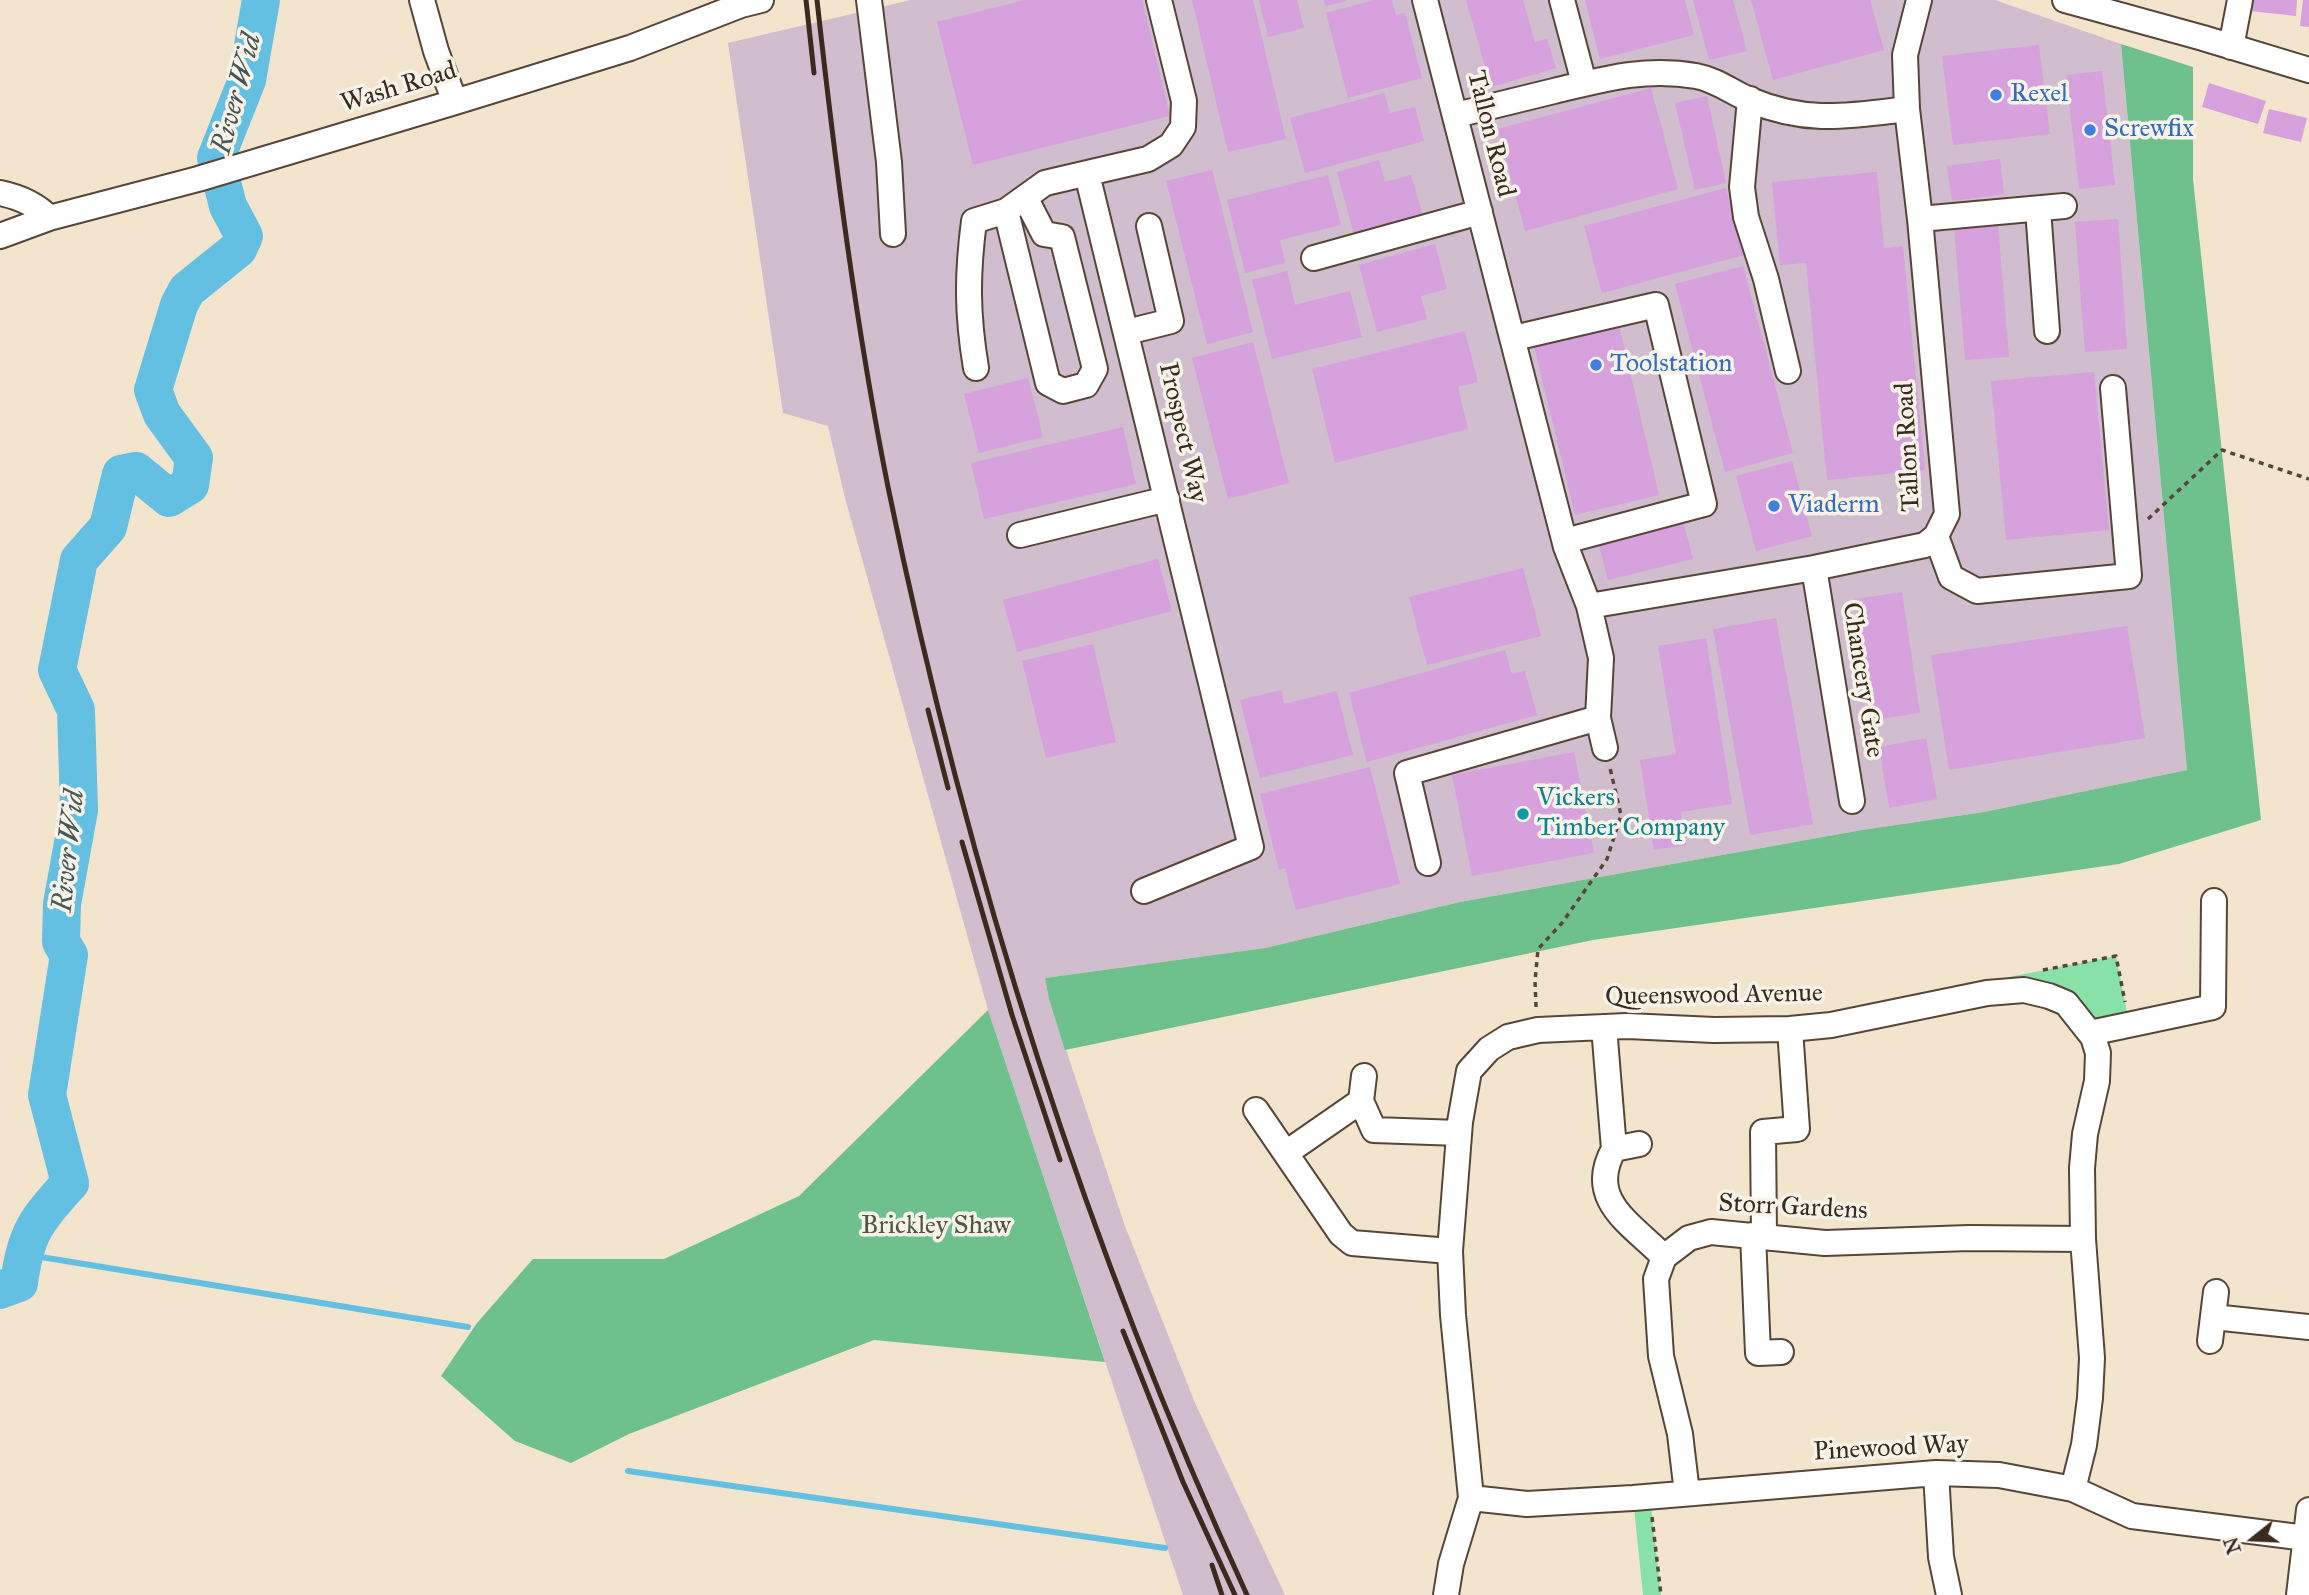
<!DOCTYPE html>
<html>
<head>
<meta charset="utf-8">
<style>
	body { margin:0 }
	#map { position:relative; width:2309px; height:1595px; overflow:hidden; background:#f3e5cd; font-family:"IM FELL Great Primer",serif }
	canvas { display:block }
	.north { position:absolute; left:2218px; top:1504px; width:70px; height:70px; -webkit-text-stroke:5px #f7f3e8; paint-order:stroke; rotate:252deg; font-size:19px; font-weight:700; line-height:28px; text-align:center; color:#3b2a1e }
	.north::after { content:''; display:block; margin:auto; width:24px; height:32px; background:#3b2a1e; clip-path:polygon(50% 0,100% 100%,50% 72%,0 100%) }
</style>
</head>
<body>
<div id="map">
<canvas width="2309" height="1595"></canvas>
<div class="north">N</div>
</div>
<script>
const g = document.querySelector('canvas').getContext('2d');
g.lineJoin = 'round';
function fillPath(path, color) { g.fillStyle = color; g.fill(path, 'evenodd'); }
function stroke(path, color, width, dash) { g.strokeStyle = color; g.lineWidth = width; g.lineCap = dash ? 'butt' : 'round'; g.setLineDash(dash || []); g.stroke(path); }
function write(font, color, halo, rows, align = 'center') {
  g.font = font + ' "IM FELL Great Primer",serif'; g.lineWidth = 7; g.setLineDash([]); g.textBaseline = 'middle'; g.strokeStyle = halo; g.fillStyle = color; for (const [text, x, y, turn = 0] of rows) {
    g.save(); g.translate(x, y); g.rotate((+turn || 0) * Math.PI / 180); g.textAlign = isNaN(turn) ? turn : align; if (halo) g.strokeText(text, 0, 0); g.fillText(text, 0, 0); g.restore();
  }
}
fillPath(new Path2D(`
	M911 0H1995L2121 44 2187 770 1984 812 1862 830 1460 902 1265 948 1045 978 1049 999 1125 1226 1195 1403 1285 1595H1183L988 1010 845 498 828 426 783 413 728 43Z`), '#d0bdcd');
fillPath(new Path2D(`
	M2116 956 2128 1017 2099 1023 2069 991 2009 977Z
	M1650 1497 1661 1595H1643L1633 1498Z`), '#88e2a7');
fillPath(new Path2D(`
	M2121 44 2193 67V179L2261 820 2119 864 1593 940 1065 1050 1049 999 1045 978 1265 948 1460 902 1862 830 1984 812 2187 770Z
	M988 1010 1105 1362 874 1340 629 1434 571 1463 515 1441 441 1376 477 1323 533 1259H664L799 1196Z`), '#6ec08c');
stroke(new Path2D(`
	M23 1254 468 1327
	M628 1471 1165 1548`), '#64c0e2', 6);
stroke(new Path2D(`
	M0 1290 19 1283C26 1231 37 1220 70 1183L47 1095 69 955 61 942 62 904 79 810 76 710 57 670 79 560 108 527 121 474 136 471 169 498 190 485 194 458 162 414 153 390 179 305 187 290 238 249 244 236 228 206 216 158 247 80 261 0`), '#64c0e2', 38);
fillPath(new Path2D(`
	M1025 0H1142L1170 116 973 165 937 22Z
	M1192 0H1253L1286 139 1228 152Z
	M1259 0H1297L1304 28 1268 37Z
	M1324 0H1346L1347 1 1325 6Z
	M1374 0H1392L1396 15 1405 13 1422 78 1348 98 1326 13Z
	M1466 0H1523L1535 42 1547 39 1556 68 1491 87Z
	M1585 0H1685L1694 35 1600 59Z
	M1693 0H1733L1747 51 1709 60Z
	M1751 0H1870L1884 50 1773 80Z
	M2251 0H2297L2296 16 2250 11Z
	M2303 0H2309V27L2300 26Z
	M2039 45 2050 134 1953 145 1942 56Z
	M2102 71 2115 185 2079 189 2066 75Z
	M2209 83 2266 101 2258 124 2202 107Z
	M1651 88 1678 189 1525 231 1498 129Z
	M1384 93 1390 113 1415 107 1424 141 1305 173 1290 118Z
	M1707 96 1726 183 1695 190 1675 103Z
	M2269 109 2307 118 2301 142 2263 133Z
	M2000 159 2004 194 1952 201 1947 166Z
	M1379 160 1385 182 1411 175 1424 219 1355 238 1337 172Z
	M1212 170 1253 332 1207 344 1166 181Z
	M1877 172 1884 248 1903 246 1925 470 1827 480 1806 263 1780 265 1772 182Z
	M1328 175 1341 225 1280 240 1285 263 1245 273 1227 200Z
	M1726 188 1744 255 1602 293 1584 226Z
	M2118 219 2127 349 2085 352 2075 222Z
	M1998 225 2009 357 1965 360 1954 228Z
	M1435 244 1447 289 1421 296 1427 319 1377 332 1359 265Z
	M1743 266 1793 453 1725 472 1675 284Z
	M1287 271 1295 305 1350 291 1362 337 1272 359 1252 280Z
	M1619 325 1659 495 1575 515 1534 346Z
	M1465 331 1478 382 1458 387 1468 429 1335 463 1312 369Z
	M1253 342 1289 483 1228 499 1192 358Z
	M2094 372 2109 530 2006 540 1991 381Z
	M1028 378 1043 437 979 453 964 394Z
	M1123 427 1136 484 984 519 971 463Z
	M1792 461 1812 536 1756 551 1736 476Z
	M1683 520 1693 559 1608 580 1598 541Z
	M1158 559 1172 611 1017 652 1003 600Z
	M1523 568 1541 636 1427 665 1409 597Z
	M1902 592 1920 713 1873 720 1855 599Z
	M1776 618 1813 824 1750 835 1713 629Z
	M2127 626 2145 738 1949 770 1931 655Z
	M1706 638 1732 804 1681 812 1686 845 1654 850 1640 760 1676 754 1658 646Z
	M1093 644 1116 742 1046 758 1022 661Z
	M1505 650 1512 674 1525 671 1537 715 1367 762 1349 693Z
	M1281 690 1284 704 1337 691 1353 755 1260 778 1240 700Z
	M1926 738 1937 799 1889 808 1879 747Z
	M1574 752 1594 853 1472 876 1452 775Z
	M1370 767 1400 884 1296 910 1285 868 1279 870 1260 794Z`), '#d6a1dd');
const minor = new Path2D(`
	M422 0 436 51 455 102
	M869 0 889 162 893 234
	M1425 0 1566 547 1589 606 1814 568 1925 545 1936 536 1947 514 1920 219 1907 109 1905 55 1919 0
	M1562 0 1584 83
	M2065 0 2203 38 2309 70
	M2231 47 2240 0
	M1750 99 1742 187 1746 217 1766 279 1788 371
	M1456 115C1488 107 1521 99 1554 91 1604 79 1645 67 1696 76 1717 80 1731 92 1750 100 1807 124 1848 116 1907 109
	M1087 174 1251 847 1144 891
	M0 193C19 197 36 204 49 218
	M2038 209 2047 331
	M1006 211 1048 383 1063 391 1086 385 1095 369 1062 237 1044 234 1026 199
	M1920 219 2064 206
	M0 236 49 218 198 179 455 102 630 48 741 5 761 0
	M1314 258 1480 212
	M1127 332 1171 321 1149 226
	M1514 338 1656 305 1704 504 1565 541
	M976 368C967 314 967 275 974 221L1006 211 1045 183 1148 159 1171 145 1183 127 1184 101 1159 0
	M1020 535 1167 499
	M1936 536 1951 577 1977 591 2129 576 2113 388
	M1814 568 1852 801
	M1589 606 1601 658 1598 718 1605 748
	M1428 863 1407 773 1598 718
	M1604 1027 1614 1149
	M2090 1033 2213 1007 2214 901
	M1361 1101 1364 1076
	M1256 1110 1341 1234 1352 1243 1450 1251
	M1639 1144 1614 1149C1585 1200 1632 1224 1664 1257
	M1286 1153 1361 1101 1374 1130 1459 1133
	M1753 1235 1758 1353 1781 1352
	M1764 1236 1763 1132 1797 1129 1790 1029
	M2213 1317 2309 1327
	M2210 1341 2216 1292
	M1936 1473 1941 1557 1949 1595
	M1687 1493 1680 1434 1661 1356 1656 1279 1664 1257 1689 1238 1711 1232 1825 1243 1969 1238 2083 1239
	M1471 1498 1527 1504 1633 1498 1936 1473 1999 1475 2073 1489 2132 1516 2306 1538
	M1446 1595 1451 1564 1471 1498 1453 1315 1450 1251 1460 1122 1469 1071 1489 1049 1508 1037 1538 1030 1627 1026 1714 1030 1790 1029 1831 1025 1987 993 2024 990 2049 996 2066 1003 2093 1037 2098 1053 2097 1081 2085 1134 2082 1168 2083 1239 2092 1358 2090 1398 2084 1445 2073 1489
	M2299 1595 2309 1510`);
stroke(minor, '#574638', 28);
stroke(new Path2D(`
	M2148 519 2222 450 2309 479
	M2043 970 2116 956 2125 1002
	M1536 1007 1535 981 1538 949 1562 923 1607 859 1621 815 1610 768
	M1652 1517 1661 1595`), '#574638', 3.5, [5, 5]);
stroke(minor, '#fff', 24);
stroke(new Path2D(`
	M806 0 814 73
	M817 0C835 163 856 326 888 487 966 868 1084 1241 1247 1595
	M928 710 948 788
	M962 842 1012 1015 1060 1160
	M1123 1331 1183 1482 1235 1595
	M1212 1565 1222 1595`), '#3b2a1e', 5);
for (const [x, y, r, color] of [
	[1996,95,7,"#3f7fe0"],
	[2090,130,7,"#3f7fe0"],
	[1596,365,7,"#3f7fe0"],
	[1774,506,7,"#3f7fe0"],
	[1523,814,7,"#0f9aa8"]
]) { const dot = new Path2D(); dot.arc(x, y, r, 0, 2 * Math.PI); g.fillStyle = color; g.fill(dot); stroke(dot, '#f7f3e8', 2.5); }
write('26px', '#3b2a1e', '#f7f3e8', [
	["Wash Road",399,88,-17],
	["Tallon Road",1490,134,76],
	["Prospect Way",1182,433,77],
	["Tallon Road",1909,447,-93],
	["Chancery Gate",1862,680,81],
	["Queenswood Avenue",1714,996,-1],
	["Storr Gardens",1793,1208,3],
	["Pinewood Way",1891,1449,-3]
]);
write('26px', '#366cbe', '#f7f3e8', [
	["Rexel",2010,95],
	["Screwfix",2104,130],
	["Toolstation",1610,365],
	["Viaderm",1788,506]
], 'left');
write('26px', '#0d838f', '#f7f3e8', [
	["Vickers",1537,799],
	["Timber Company",1537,829]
], 'left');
write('26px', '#4e5840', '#f7f3e8', [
	["Brickley Shaw",936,1227]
]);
write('italic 28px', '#475759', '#f7f3e8', [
	["River Wid",238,94,-75],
	["River Wid",70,851,-84]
]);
</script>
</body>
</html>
